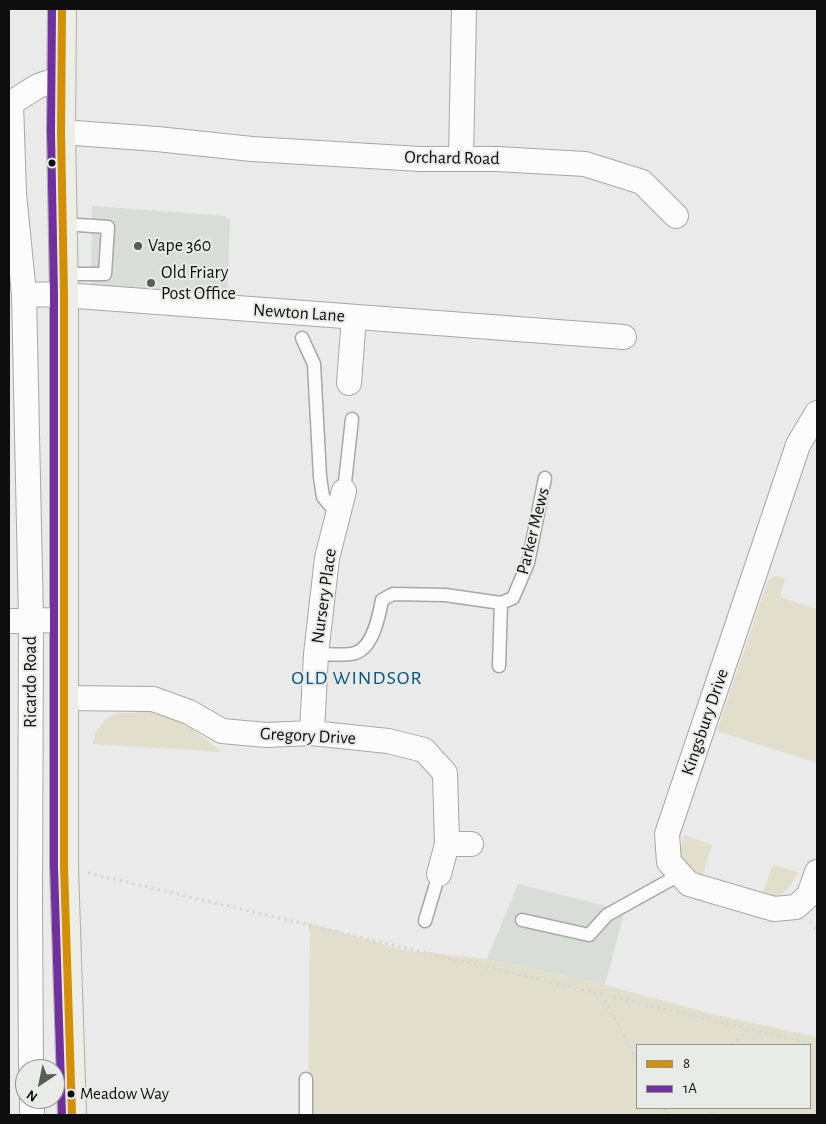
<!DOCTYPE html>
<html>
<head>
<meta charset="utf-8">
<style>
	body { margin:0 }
	#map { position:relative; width:826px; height:1124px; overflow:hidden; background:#e9eae9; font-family:"Alegreya Sans",sans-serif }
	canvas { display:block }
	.frame { position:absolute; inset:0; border:10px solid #0d0e0d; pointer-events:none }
	.legend { position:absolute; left:636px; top:1044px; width:175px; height:65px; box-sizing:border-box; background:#e9ebe8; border:1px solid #919390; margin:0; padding:6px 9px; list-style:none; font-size:15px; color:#0d0e0d }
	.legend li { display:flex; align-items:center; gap:10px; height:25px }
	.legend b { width:25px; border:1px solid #919390 }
	.north { position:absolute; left:15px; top:1059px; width:50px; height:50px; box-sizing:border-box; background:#e9ebe8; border:1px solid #919390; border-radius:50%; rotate:214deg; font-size:14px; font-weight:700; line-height:20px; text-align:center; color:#0d0e0d }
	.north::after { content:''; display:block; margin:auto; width:18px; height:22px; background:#5a5b5a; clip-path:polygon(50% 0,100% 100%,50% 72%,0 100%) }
</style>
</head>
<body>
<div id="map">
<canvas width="826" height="1124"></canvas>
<div class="frame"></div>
<ul class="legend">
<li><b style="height:6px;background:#d48f02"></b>8</li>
<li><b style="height:6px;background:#7030a0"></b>1A</li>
</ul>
<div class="north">N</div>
</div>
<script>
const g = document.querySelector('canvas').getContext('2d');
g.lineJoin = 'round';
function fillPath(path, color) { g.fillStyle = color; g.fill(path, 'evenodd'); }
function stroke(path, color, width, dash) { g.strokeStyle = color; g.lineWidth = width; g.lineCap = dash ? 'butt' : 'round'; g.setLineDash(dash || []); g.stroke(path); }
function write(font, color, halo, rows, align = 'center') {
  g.font = font + ' "Alegreya Sans",sans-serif'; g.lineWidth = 4; g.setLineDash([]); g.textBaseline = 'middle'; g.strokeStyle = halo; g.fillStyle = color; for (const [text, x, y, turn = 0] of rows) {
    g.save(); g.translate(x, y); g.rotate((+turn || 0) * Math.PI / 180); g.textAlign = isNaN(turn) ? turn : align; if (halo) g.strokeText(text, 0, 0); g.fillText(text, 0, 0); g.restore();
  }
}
fillPath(new Path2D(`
	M92 206 226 216V218L230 219 227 302 91 294Z
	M518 884 606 906 624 913 605 985 487 959Z`), '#d9ddd8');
fillPath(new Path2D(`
	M775 576 785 578 780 597 817 609V763L717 731 768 580Z
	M138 709C172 709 196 732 222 752L93 744C95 732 101 721 112 715 118 712 129 714 136 713Z
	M684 835 712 845 700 883 681 865 680 851Z
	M773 865 798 872C787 893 783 896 760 900Z
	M308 923 403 950 487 959 605 985 712 1014 817 1037V1115H308L310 933ZM637 1045H810V1108H637Z`), '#e1decc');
const lane = new Path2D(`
	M63 224 108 227 105 274H63
	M302 338 314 364 320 477 323 497 338 515
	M344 491 352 419
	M501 603 513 598 528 563 545 478
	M316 654C325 654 348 656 355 653 373 648 379 616 382 600L393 594 445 595 501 603
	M499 666 501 603
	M522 920 589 935 607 915 681 874
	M425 921 439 874
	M306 1115V1079`);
const street = new Path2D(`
	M61 132 157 139 252 149 420 159H497L585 164 642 182 676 216
	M461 159 464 9
	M24 294 64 295 624 337
	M349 383 354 317
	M817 413 798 445 667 834 669 862 689 884 774 909 796 907 809 895 817 872
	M9 621 63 620
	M64 698 153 699 189 712 222 731 266 735 312 733 388 741 424 750 445 773 447 844 439 874
	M312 733 316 654 327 558 344 491
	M447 844H471
	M31 1069 30 903 31 620 24 294 14 194 11 103 38 86 61 78
	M32 1099V1115`);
const primary = new Path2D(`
	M62 9 61 132 64 295V867L72 1115`);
stroke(lane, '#a6a7a6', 15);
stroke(street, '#a6a7a6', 26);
stroke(primary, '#abafa3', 30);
stroke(new Path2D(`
	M88 873 817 1045
	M810 922 817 931
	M601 995 637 1059
	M732 1045 749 1029
	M664 1108 669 1115
	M711 1115 713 1108`), '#d6d6d5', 3, [2.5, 4]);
stroke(lane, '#fcfcfc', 12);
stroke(street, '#fcfcfc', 24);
stroke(primary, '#eceee7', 28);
stroke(new Path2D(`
	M62 9 61 132 64 295V867L72 1115`), '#d48f02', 8);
stroke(new Path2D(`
	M52 9 51 132 54 295V867L62 1115`), '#7030a0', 8);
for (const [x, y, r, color] of [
	[52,163,4.5,"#0d0e0d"],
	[138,246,5,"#5a5b5a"],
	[151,283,5,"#5a5b5a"],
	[71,1094,4.5,"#0d0e0d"]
]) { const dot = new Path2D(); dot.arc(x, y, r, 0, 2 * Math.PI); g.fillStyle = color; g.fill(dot); stroke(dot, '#e9ebe8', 2); }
write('17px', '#0d0e0d', '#e9ebe8', [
	["Meadow Way",80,1094]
], 'left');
write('18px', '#0d0e0d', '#e9ebe8', [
	["Orchard Road",452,158,1],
	["Newton Lane",299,313,4],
	["Parker Mews",533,531,-76],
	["Nursery Place",324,596,-82],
	["Ricardo Road",31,682,-90],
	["Kingsbury Drive",705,722,-71],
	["Gregory Drive",308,736,3]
]);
write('18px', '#0d0e0d', '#e9ebe8', [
	["Vape 360",148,246],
	["Old Friary",161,273],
	["Post Office",161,294]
], 'left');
g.letterSpacing = '1px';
write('20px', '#095582', '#e9ebe8', [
	["OLD WINDSOR",357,678]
]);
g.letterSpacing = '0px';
</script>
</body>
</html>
